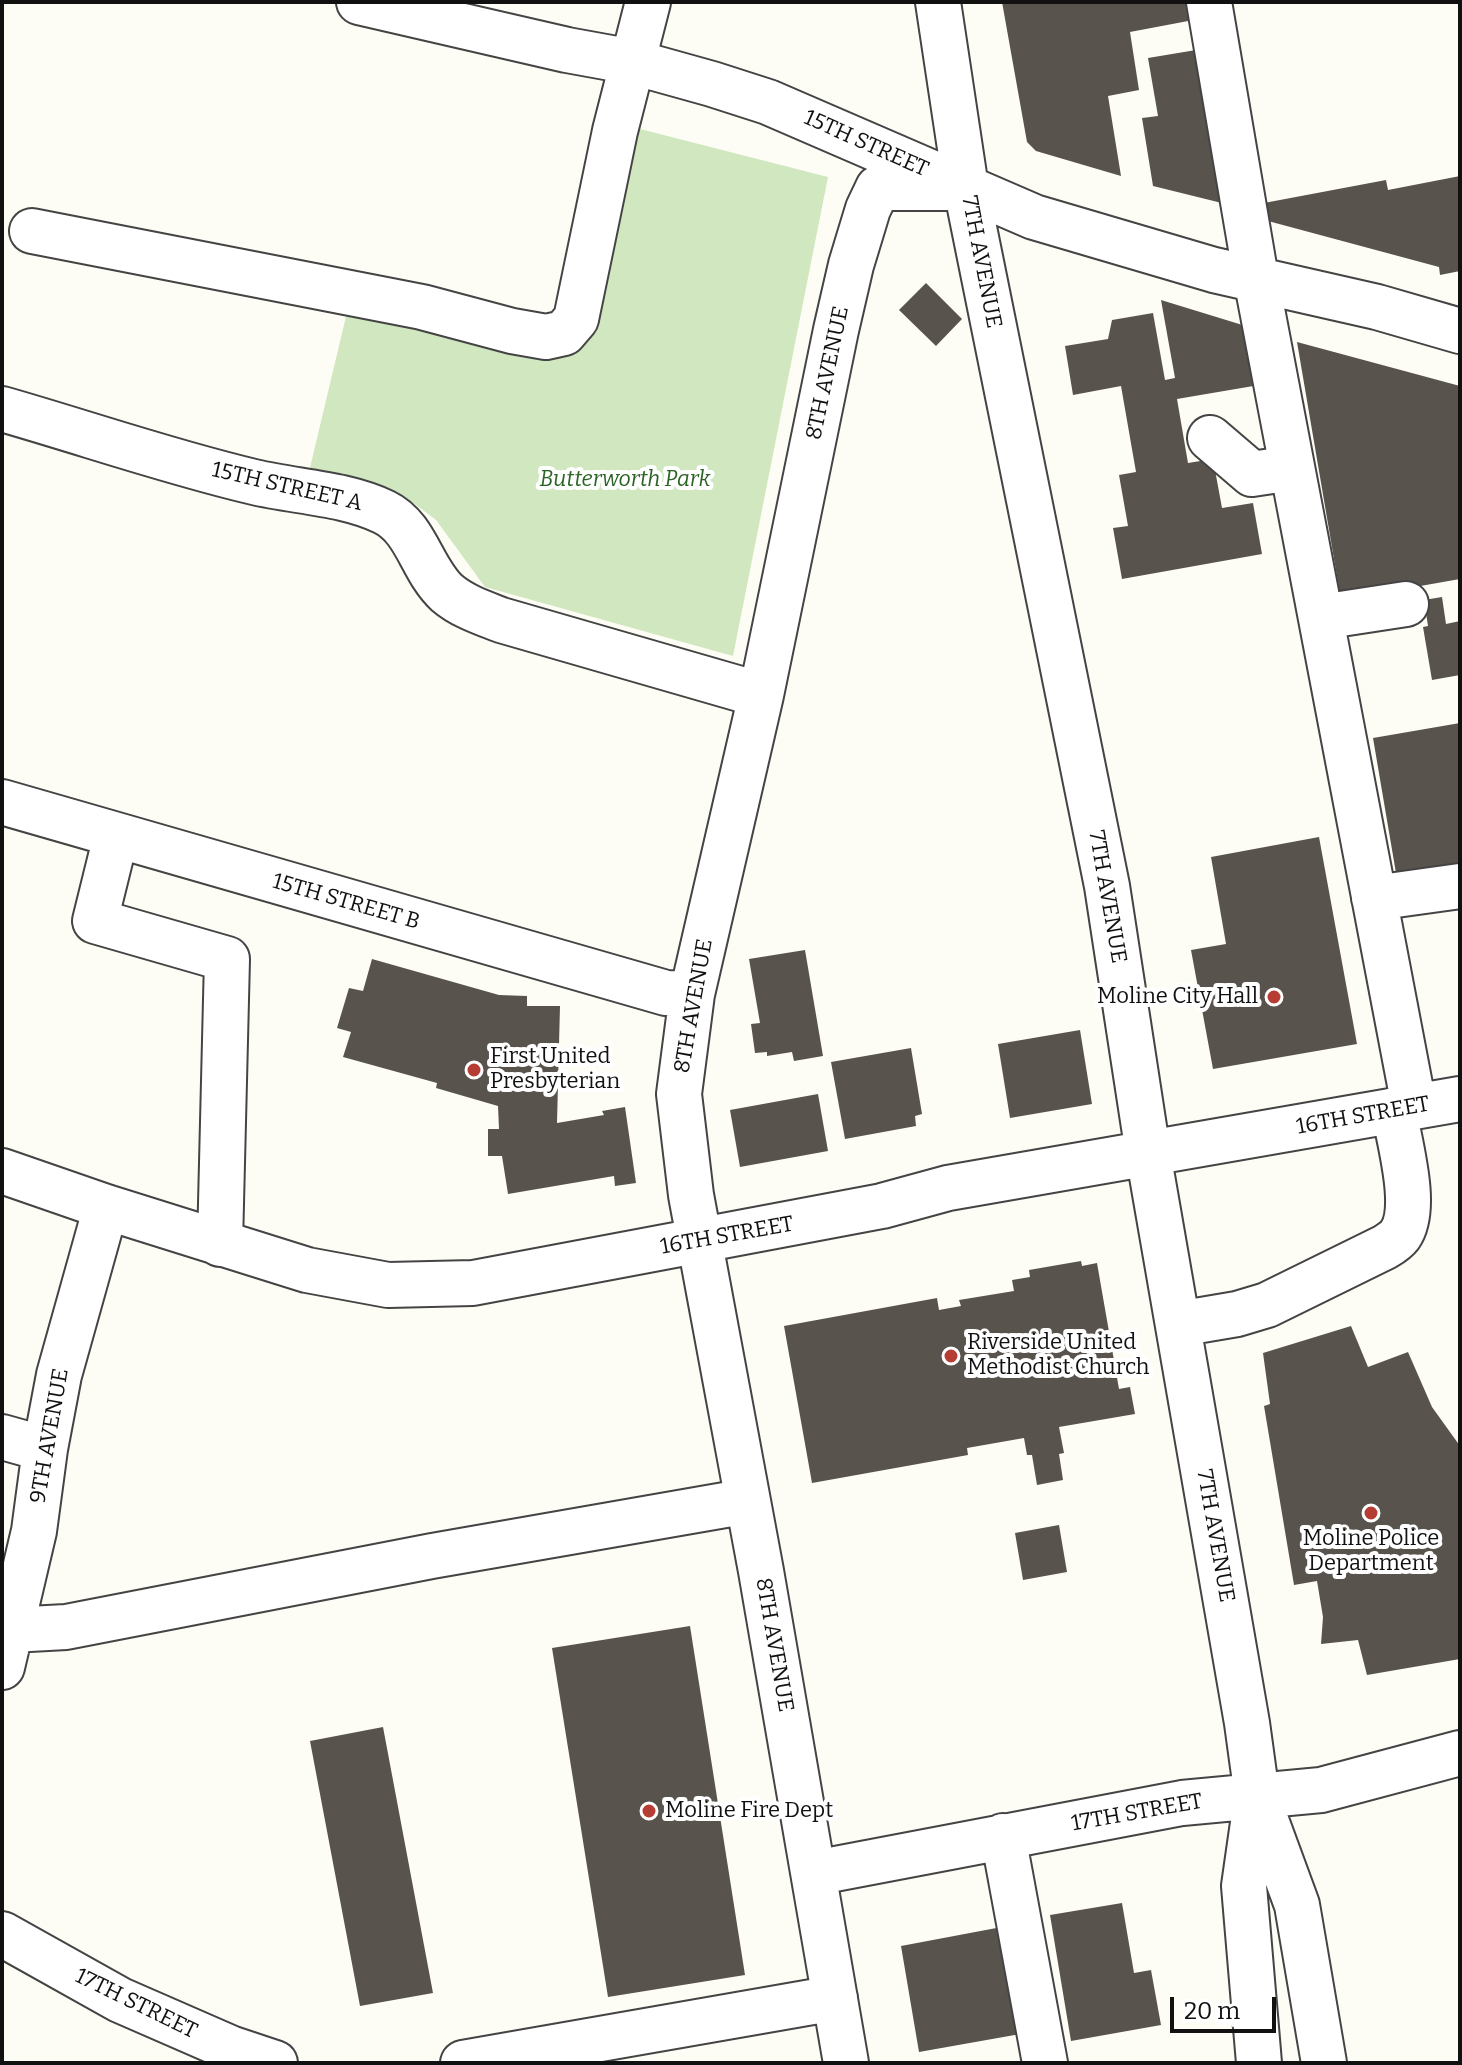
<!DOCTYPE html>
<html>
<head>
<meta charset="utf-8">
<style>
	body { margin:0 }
	#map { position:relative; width:1462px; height:2065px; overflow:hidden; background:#fefdf5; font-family:Bitter,serif }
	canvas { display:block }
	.frame { position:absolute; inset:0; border:4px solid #111; pointer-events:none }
	.scale { position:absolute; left:1170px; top:1997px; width:106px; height:36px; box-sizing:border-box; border:4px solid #111; border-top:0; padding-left:10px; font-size:24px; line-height:28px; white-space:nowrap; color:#111; -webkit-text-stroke:6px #fff; paint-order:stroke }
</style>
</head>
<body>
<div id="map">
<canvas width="1462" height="2065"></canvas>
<div class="frame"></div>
<div class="scale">20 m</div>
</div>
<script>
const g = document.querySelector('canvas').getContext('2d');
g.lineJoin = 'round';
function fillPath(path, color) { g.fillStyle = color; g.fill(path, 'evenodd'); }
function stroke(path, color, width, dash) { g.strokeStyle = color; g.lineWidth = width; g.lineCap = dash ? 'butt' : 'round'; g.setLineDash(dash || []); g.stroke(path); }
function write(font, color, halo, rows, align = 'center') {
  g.font = font + ' Bitter,serif'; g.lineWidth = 8; g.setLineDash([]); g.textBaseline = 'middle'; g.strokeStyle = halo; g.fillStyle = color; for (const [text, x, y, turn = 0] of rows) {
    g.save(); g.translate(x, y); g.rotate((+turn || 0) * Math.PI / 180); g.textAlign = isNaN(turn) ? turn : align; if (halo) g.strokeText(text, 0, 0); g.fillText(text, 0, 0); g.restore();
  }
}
fillPath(new Path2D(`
	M640 129 828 177 733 656 485 587 436 520 415 504 309 472 348 308 537 350 600 280Z`), '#d0e7c0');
fillPath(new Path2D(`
	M1002 2H1202L1204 18 1130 32 1139 90 1108 96 1121 176 1036 151 1027 142Z
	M1214 47 1242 208 1153 186 1142 118 1158 116 1148 58Z
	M1460 176V271L1440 275 1439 267 1268 221 1264 203 1386 180 1388 190Z
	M926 283 962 319 936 346 899 310Z
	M1161 300 1262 331 1271 383 1177 399 1188 463 1213 459 1222 508 1253 503 1262 554 1122 579 1113 528 1128 526 1119 475 1136 472 1121 386 1073 395 1065 346 1108 339 1112 320 1153 313 1165 380 1175 378Z
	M1297 342 1460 386V579L1341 600Z
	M1442 597 1446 624 1460 621V675L1432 680 1423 627 1428 626 1424 600Z
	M1460 723V868L1397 879 1373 738Z
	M1319 837 1357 1044 1213 1069 1191 950 1226 944 1211 857Z
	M805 950 823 1056 794 1061 792 1052 767 1056V1052L755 1053 751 1024 760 1023 749 959Z
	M372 959 499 995 527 996V1006H560L557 1123 604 1115 602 1111 625 1107 636 1183 615 1186 614 1176 508 1194 502 1156H488V1129H499L498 1106 436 1088 437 1083 343 1057 351 1032 337 1028 349 988 363 991Z
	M1080 1030 1092 1104 1010 1118 998 1044Z
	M911 1048 922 1114 915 1116 916 1126 845 1139 831 1062Z
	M818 1094 828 1151 740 1167 730 1110Z
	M1081 1261 1082 1266 1097 1263 1119 1389 1130 1387 1135 1414 1059 1427 1064 1453 1059 1454 1063 1480 1037 1485 1032 1455H1027L1024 1438 967 1448 968 1455 812 1483 784 1326 937 1298 939 1310 961 1306 959 1300 1014 1291 1012 1280 1030 1277 1029 1270Z
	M1351 1326 1368 1367 1408 1352 1432 1407 1460 1446V1659L1367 1675 1358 1640 1321 1644 1323 1617 1317 1581 1294 1585 1264 1406 1270 1404 1263 1353Z
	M1059 1525 1067 1572 1023 1580 1015 1533Z
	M690 1626 745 1975 608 1997 552 1648Z
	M383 1727 433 1993 360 2006 310 1741Z
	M1122 1903 1134 1973 1151 1970 1161 2025 1071 2041 1050 1915Z
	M1007 1926 1026 2033 919 2052 901 1946Z`), '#59534e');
const minor = new Path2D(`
	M359 2 567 50 633 62 712 84 768 102 1034 217 1214 270 1377 307 1460 331
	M938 2 966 188 1107 886 1148 1153 1247 1723 1257 1796 1297 1905 1324 2063
	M1209 2 1256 278 1414 1106
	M32 231 422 307 512 331 546 337 564 333 576 319 615 131 648 2
	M2 409C86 433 169 462 254 482 296 492 345 493 384 512 417 528 421 569 447 593 462 606 483 613 501 620L761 695
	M1210 438 1252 474 1292 468
	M1321 617 1406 604
	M2 802 666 993 692 994
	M116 836 95 921 227 959 220 1244
	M1374 898 1460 886
	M2 1171 106 1207 307 1270 388 1285 473 1283 882 1206 948 1188 1460 1099
	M1178 1324 1237 1314 1267 1305 1385 1247C1390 1244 1397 1239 1400 1235 1419 1208 1399 1142 1394 1110
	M2 1437 45 1449
	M11 1630 66 1627 432 1556 748 1501
	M2 1667 34 1531 45 1449 59 1375 106 1207
	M1256 1802 1244 1886 1259 2063
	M1003 1836 1045 2063
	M814 1873 1182 1803 1321 1790 1460 1753
	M2 1934 120 2000 230 2048 275 2063
	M463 2063 835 1998
	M846 2063 761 1571 691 1195 679 1094 692 994 761 695 836 330 851 265 868 209 878 188H966`);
stroke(minor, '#444', 48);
stroke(minor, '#fff', 44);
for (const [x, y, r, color] of [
	[1274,997,8,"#b63d33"],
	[474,1070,8,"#b63d33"],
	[951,1356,8,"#b63d33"],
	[1371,1513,8,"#b63d33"],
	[649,1811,8,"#b63d33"]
]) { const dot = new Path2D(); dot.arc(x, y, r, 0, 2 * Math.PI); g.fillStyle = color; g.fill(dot); stroke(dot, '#fff', 3); }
write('22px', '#111', '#fff', [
	["15TH STREET",866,144,24],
	["7TH AVENUE",981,262,79],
	["8TH AVENUE",828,373,-78],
	["15TH STREET A",287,487,13],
	["7TH AVENUE",1107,897,80],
	["15TH STREET B",346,902,16],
	["8TH AVENUE",694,1006,-80],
	["16TH STREET",1363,1116,-10],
	["16TH STREET",727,1236,-10],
	["9TH AVENUE",50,1436,-80],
	["7TH AVENUE",1215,1536,80],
	["8TH AVENUE",774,1645,80],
	["17TH STREET",1137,1813,-10],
	["17TH STREET",136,2004,26]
]);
write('italic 22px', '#2b6425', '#fff', [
	["Butterworth Park",625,480]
]);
write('22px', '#111', '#fff', [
	["Moline City Hall",1258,997,"right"],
	["First United",490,1057],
	["Presbyterian",490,1082],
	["Riverside United",967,1343],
	["Methodist Church",967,1368],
	["Moline Police",1371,1539,"center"],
	["Department",1371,1564,"center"],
	["Moline Fire Dept",665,1811]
], 'left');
</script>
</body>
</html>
